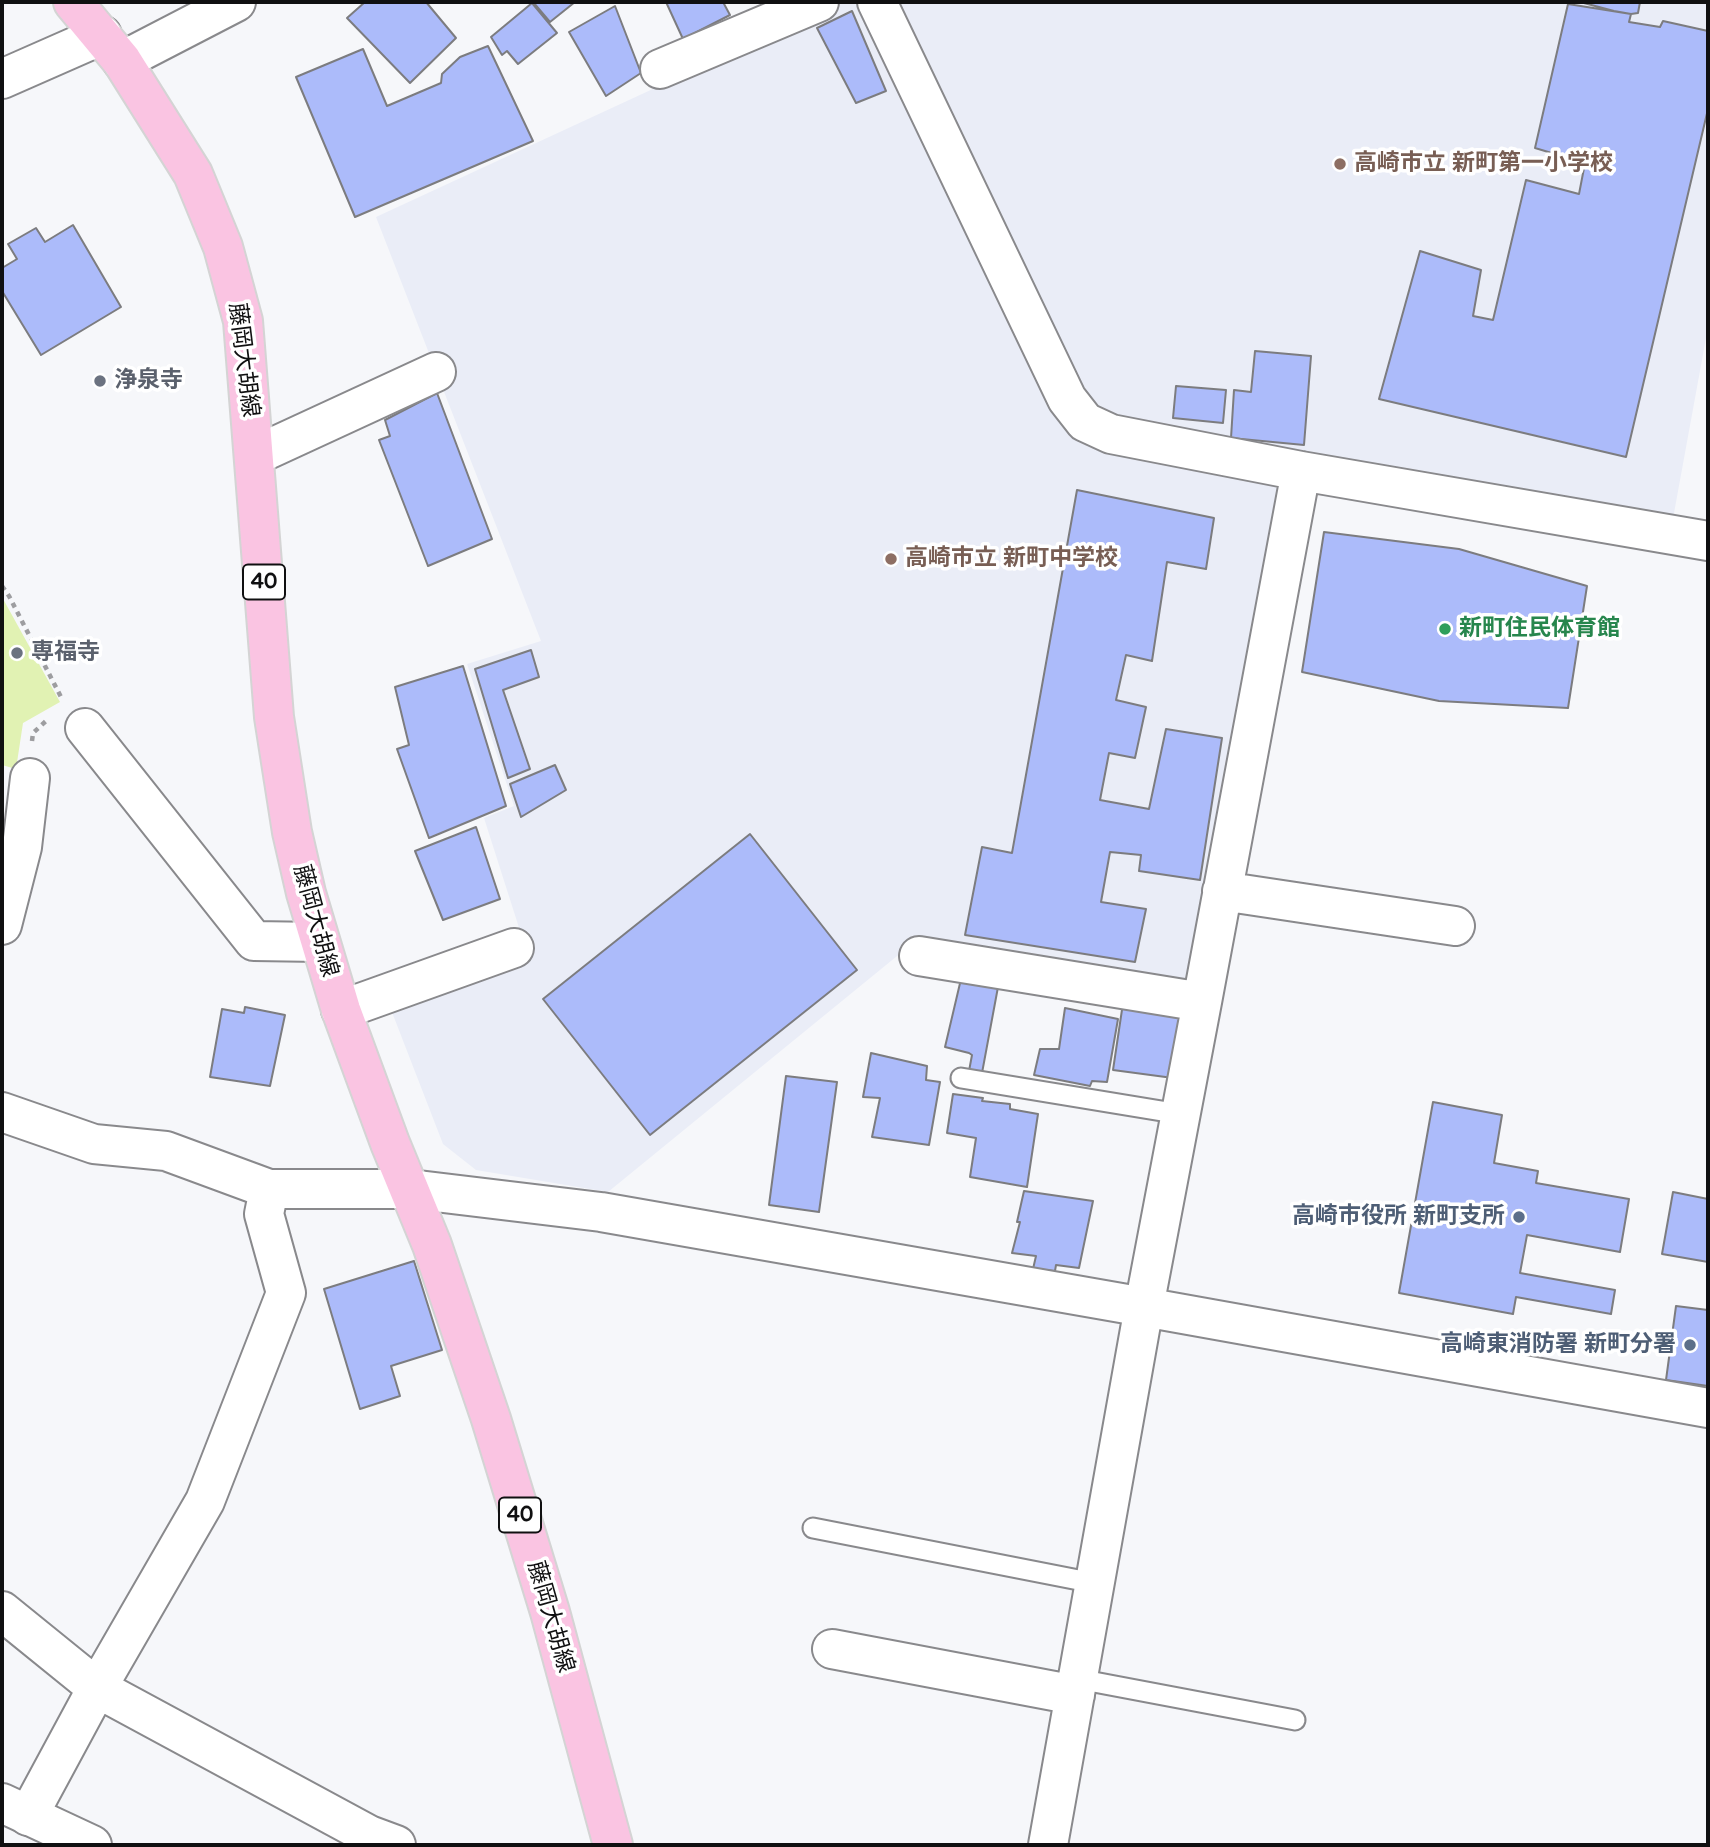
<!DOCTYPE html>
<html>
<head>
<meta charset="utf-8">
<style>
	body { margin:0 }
	#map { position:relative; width:1710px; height:1847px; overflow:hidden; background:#f6f7fa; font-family:"Varela Round",sans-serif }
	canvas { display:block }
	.frame { position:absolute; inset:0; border:4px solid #101011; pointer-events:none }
</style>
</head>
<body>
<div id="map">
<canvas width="1710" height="1847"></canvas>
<div class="frame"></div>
</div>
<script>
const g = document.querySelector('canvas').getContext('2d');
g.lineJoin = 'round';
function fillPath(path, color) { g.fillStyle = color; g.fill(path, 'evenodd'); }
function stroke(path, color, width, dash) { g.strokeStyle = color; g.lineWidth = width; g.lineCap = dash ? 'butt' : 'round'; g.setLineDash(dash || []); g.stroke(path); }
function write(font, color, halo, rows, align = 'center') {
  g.font = font + ' "Varela Round","Noto Sans JP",sans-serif'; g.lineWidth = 7; g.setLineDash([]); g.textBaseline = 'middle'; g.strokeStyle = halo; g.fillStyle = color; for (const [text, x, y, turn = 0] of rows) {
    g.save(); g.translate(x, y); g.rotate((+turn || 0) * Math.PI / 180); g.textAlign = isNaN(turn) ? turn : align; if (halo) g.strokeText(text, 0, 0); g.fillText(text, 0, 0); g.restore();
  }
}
fillPath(new Path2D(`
	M841 2H865L1062 404 1289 477 1194 994 913 943 608 1192 476 1170 443 1144 390 1007 529 959 484 818 514 806 467 664 541 641 376 217Z
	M895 2H1708V327L1672 524 1094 418Z`), '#eaedf7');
fillPath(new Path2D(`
	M2 597 60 702 23 723 16 769 2 765Z`), '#e1f2b3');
const building = new Path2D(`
	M365 2H426L456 38 410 83 347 18Z
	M533 2H575L550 22Z
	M666 2H723L730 15 683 39Z
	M1580 2H1640L1638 13 1631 14 1614 11Z
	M532 3 557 33 518 64 507 51 502 55 491 37Z
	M1568 4 1631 14 1629 22 1660 27 1663 21 1708 31V109L1626 457 1379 399 1420 251 1481 270 1473 316 1493 320 1526 180 1579 194 1585 163 1535 148Z
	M615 6 641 73 606 96 569 32Z
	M852 11 886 91 856 103 817 28Z
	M488 46 533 141 355 217 296 77 363 49 387 106 441 83 442 74 460 57Z
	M73 225 121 307 41 355 2 291V268L17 259 8 244 36 228 45 242Z
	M1255 351 1311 356 1304 445 1231 438 1234 390 1251 392Z
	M1176 386 1226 390 1223 423 1173 418Z
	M437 393 492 539 428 566 379 440 390 436 385 420Z
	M1077 490 1214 518 1206 569 1167 562 1152 661 1126 655 1116 700 1146 707 1135 758 1109 753 1100 800 1149 809 1166 729 1222 738 1200 880 1139 871 1141 855 1110 852 1101 902 1146 909 1135 962 965 935 982 847 1012 853Z
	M1324 532 1459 549 1587 586 1568 708 1439 701 1302 672Z
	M531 650 539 677 503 690 530 769 508 778 475 669Z
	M463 666 506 806 429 838 397 749 409 745 395 687Z
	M555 765 566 790 521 817 510 784Z
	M476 827 500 899 443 920 415 851Z
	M750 834 857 970 650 1135 543 999Z
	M961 979 998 987 982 1073 969 1071 972 1055 969 1053 945 1047Z
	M1123 1003 1184 1014 1173 1078 1113 1070Z
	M245 1007 285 1015 270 1086 210 1077 222 1009 244 1013Z
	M1065 1008 1118 1019 1107 1082 1092 1081 1090 1086 1034 1075 1040 1049H1059Z
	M871 1053 927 1066 926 1080 940 1082 929 1145 872 1137 880 1098 863 1097Z
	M786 1076 837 1082 819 1212 769 1205Z
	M953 1094 983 1098 982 1101 1010 1104V1109L1038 1114 1027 1187 970 1177 976 1138 947 1133Z
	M1433 1102 1502 1115 1494 1163 1538 1171 1536 1183 1629 1199 1620 1252 1527 1235 1520 1273 1615 1290 1611 1314 1516 1297 1513 1314 1399 1293Z
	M1024 1191 1093 1201 1079 1268 1056 1265 1055 1271 1033 1269 1036 1256 1012 1253 1020 1222H1017Z
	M1673 1192 1708 1199V1262L1662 1254Z
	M414 1261 442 1350 391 1366 400 1396 360 1409 324 1289Z
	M1676 1306 1708 1310V1386L1666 1380Z`);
fillPath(building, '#acbbfa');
stroke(building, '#7c7c7f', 2);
const service = new Path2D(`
	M961 1078 1180 1114
	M813 1528 1094 1583
	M1078 1679 1295 1720`);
const minor = new Path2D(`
	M877 2 1067 399 1085 422 1111 434 1301 471 1708 541
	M122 61 236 2
	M660 69 819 2
	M2 79 102 35
	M254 456 436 372
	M85 728 254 941 320 942
	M1222 891 1455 926
	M2 925 22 847 30 778
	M919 956 1202 1002
	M341 1010 514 948
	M2 1112 94 1144 166 1151 269 1189H410L601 1212 1144 1307 1708 1408
	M2 1611 97 1688 369 1835 396 1845
	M832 1649 1075 1695
	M28 1816 97 1688 205 1501 286 1293 264 1214 269 1189
	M1048 1845 1144 1307 1202 1002 1301 471`);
const tertiary = new Path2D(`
	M2 1803 92 1845`);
const primary = new Path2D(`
	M73 2 122 61 193 174 223 247 243 321 274 717 292 832 306 893 341 1010 390 1143 432 1245 491 1419 550 1612 613 1845`);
stroke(service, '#89898c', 23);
stroke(minor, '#89898c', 42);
stroke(tertiary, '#89898c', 42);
stroke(primary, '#d4d4d4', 42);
stroke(new Path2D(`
	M2 586 9 596 61 697
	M32 741 33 733 46 721`), '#9d9da0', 4.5, [5, 5]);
stroke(service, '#fff', 19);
stroke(minor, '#fff', 38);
stroke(tertiary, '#fff', 38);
stroke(primary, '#fac4e2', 38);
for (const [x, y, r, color] of [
	[1340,164,7,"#8d6e63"],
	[100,381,7,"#6b7280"],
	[891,559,7,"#8d6e63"],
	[1445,629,7,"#2e9e5b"],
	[17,653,7,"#6b7280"],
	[1519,1217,7,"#5c6f8a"],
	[1690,1345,7,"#5c6f8a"]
]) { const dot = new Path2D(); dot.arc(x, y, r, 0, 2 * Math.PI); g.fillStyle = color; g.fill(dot); stroke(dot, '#fff', 2.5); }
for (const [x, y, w] of [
	[264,582,42],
	[520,1515,42]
]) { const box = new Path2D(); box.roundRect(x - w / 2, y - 17.5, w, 35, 5); g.fillStyle = '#fff'; g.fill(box); stroke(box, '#101011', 2); }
write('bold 21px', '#101011', null, [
	["40",264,582],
	["40",520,1515]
]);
write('bold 23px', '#785e54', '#fff', [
	["高崎市立 新町第一小学校",1354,164],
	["高崎市立 新町中学校",905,559]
], 'left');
write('23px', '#101011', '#fff', [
	["藤岡大胡線",243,360,83],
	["藤岡大胡線",315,921,75],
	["藤岡大胡線",550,1617,74]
]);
write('bold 23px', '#5b616d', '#fff', [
	["浄泉寺",114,381],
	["専福寺",31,653]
], 'left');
write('bold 23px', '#27864d', '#fff', [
	["新町住民体育館",1459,629]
], 'left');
write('bold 23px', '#4e5e75', '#fff', [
	["高崎市役所 新町支所",1505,1217],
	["高崎東消防署 新町分署",1676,1345]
], 'right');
</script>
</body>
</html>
